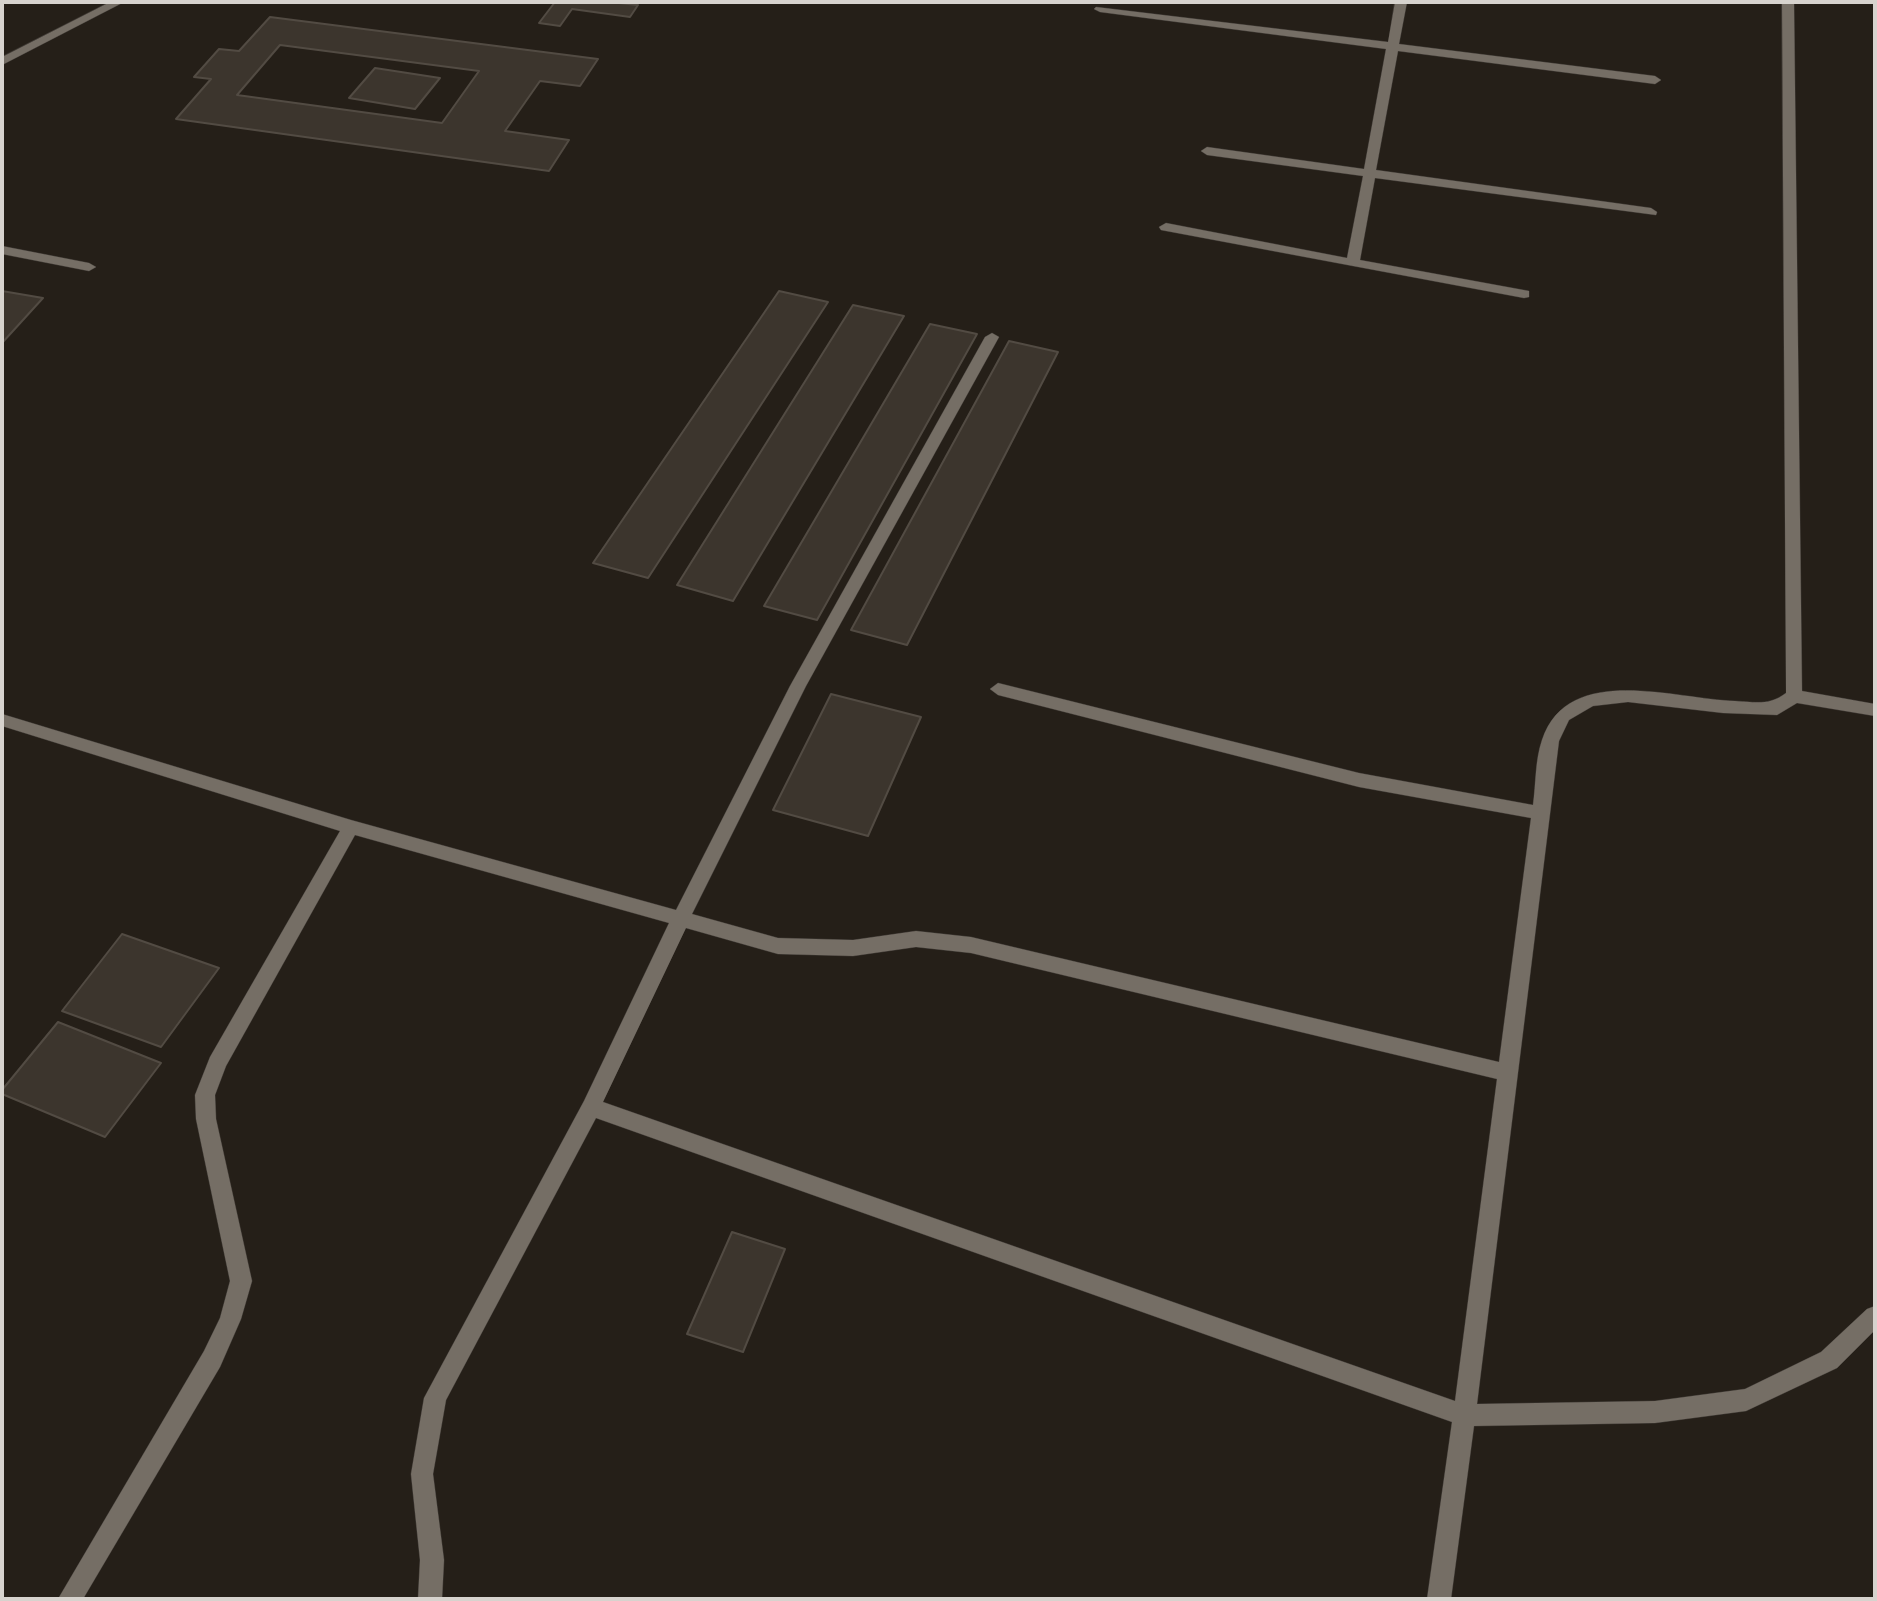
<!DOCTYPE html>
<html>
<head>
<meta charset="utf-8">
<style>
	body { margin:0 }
	#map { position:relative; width:1877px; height:1601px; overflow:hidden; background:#251f18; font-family:Bitter,serif }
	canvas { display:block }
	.frame { position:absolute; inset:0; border:4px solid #d7d3ce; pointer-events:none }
</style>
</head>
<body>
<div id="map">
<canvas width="1877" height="1601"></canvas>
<div class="frame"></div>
</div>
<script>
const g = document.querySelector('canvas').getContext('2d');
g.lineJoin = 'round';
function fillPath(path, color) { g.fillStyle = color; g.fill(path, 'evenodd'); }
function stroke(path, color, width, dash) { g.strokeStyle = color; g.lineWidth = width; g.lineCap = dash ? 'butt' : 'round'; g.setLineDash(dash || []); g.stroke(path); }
const building = new Path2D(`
	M555 2H609L638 5 630 17 572 9 560 26 539 23Z
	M270 17 598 59 580 86 540 81 505 131 569 140 549 171 176 119 211 79 194 77 219 49 239 51ZM280 45 479 71 442 123 237 95Z
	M375 68 440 78 415 109 349 98Z
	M2 291 43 298 2 343Z
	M779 291 828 302 648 578 593 563Z
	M853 305 904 316 733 601 677 585Z
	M930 324 977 334 817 620 764 606Z
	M1009 341 1058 352 907 645 851 630Z
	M831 694 921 717 868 836 773 810Z
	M122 934 219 968 161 1047 62 1011Z
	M58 1022 161 1063 105 1137 2 1094V1090Z
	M732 1232 785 1249 743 1352 687 1334Z`);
fillPath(building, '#3c352d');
stroke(building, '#524b43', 2);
const minor = new Path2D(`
	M110 2H124L2 65V57Z
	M1395 2H1407L1399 44 1655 76 1661 80 1655 84 1398 51 1376 170 1651 208 1657 212 1656 215 1375 178 1360 260 1529 291V297L1524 298 1161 230 1159 227 1166 223 1347 258 1363 176 1207 155 1201 151 1207 147 1364 169 1386 49 1100 12 1094 9 1096 7 1388 42Z
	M1782 2H1794L1802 691 1875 704V716L1797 703 1777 715 1723 713 1628 702 1593 706 1569 720 1559 741 1477 1404 1655 1401 1745 1389 1821 1352 1867 1309 1875 1306V1330L1837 1368 1746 1411 1655 1423 1474 1426 1451 1599H1427L1452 1422 596 1118 446 1400 433 1474 444 1560 442 1599H418L420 1560 411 1474 424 1398 584 1101 669 923 355 835 226 1066 215 1095 216 1119 252 1281 241 1319 220 1367 83 1599H58L204 1351 220 1318 230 1281 196 1119 195 1095 210 1057 340 831 2 726V714L351 820 676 910 790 686 985 337 992 333 999 337 806 686 692 914 778 938 853 940 916 931 971 937 1499 1062 1531 818 1359 787 998 695 990 689 998 683 1359 773 1533 805C1536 784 1535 760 1542 740 1568 662 1674 699 1735 701 1755 702 1769 706 1786 693ZM686 928 778 954 853 956 916 947 971 953 1497 1079 1455 1401 603 1102Z
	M2 246 89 263 96 267 89 271 2 254Z`);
stroke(minor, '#3e3934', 1);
fillPath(minor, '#756e65');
</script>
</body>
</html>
